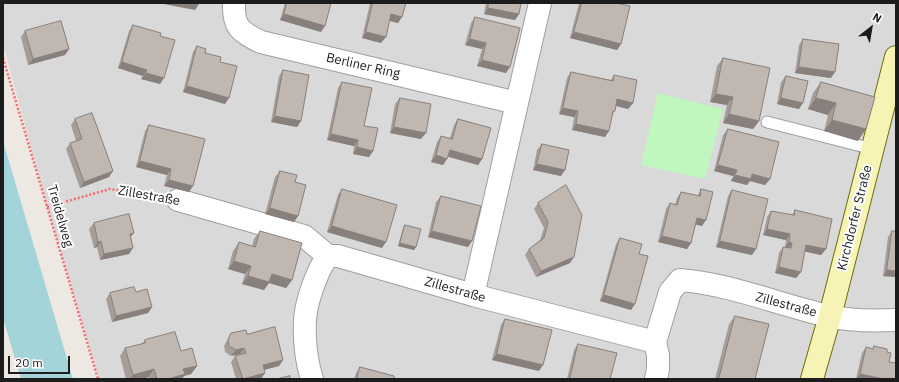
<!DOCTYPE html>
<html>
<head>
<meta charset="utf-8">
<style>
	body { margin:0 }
	#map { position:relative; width:899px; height:382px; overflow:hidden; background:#ede8e1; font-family:"IBM Plex Sans",sans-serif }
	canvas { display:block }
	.frame { position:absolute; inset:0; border:4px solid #1c1c1c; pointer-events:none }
	.north { position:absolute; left:851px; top:8px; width:40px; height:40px; -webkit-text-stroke:3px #fff; paint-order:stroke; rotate:31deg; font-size:11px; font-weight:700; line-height:16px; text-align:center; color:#1c1c1c }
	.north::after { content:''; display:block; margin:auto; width:14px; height:18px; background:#1c1c1c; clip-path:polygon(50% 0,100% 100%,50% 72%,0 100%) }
	.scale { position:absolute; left:8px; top:356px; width:62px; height:18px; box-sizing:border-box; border:2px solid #1c1c1c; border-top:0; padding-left:5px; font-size:12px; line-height:14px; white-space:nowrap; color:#1c1c1c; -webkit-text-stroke:3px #fff; paint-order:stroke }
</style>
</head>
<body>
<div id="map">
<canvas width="899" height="382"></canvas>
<div class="frame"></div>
<div class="north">N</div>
<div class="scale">20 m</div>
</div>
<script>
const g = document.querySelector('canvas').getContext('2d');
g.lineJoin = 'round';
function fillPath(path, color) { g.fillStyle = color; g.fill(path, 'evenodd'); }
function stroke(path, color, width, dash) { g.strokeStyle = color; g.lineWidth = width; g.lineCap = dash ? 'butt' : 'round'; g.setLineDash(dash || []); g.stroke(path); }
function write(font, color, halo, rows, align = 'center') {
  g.font = font + ' "IBM Plex Sans",sans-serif'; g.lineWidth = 4; g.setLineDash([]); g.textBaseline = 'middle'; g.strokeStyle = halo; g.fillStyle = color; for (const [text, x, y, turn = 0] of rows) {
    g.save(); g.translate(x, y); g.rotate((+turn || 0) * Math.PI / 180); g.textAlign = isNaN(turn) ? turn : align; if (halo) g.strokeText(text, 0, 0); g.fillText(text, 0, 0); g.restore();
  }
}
fillPath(new Path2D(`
	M3 3H896V379H99L47 207 3 44Z`), '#dad9d9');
fillPath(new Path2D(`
	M658 93 723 109 705 179 641 165Z`), '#c0f7be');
fillPath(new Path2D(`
	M3 141 73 379H21L3 318Z`), '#a2d4da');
const lane = new Path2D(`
	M767 122 873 149`);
const street = new Path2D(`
	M234 3C233 27 240 32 261 42L517 103 473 295
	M517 103 540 3
	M178 200 304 236 328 256H338L473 295 655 342
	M312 379C306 360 304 340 305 320 306 302 317 270 328 256
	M656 379 658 369V355L655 342 670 292 680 280C731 284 779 305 829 316 850 321 874 321 896 320`);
const secondary = new Path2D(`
	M812 379 830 316 896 57`);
stroke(lane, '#a0a0a0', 13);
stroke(street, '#a0a0a0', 24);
stroke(secondary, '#6e6d07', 24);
stroke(new Path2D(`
	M3 58 98 379
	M47 207 110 189 157 197`), '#f6696c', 2.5, [2, 2]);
stroke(lane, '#fff', 11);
stroke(street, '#fff', 22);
stroke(secondary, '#f7f3b5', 22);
fillPath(new Path2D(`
	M285 3H331L321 32 280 20Z
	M370 3H406L398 23 389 21 381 43 362 38Z
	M486 3H521L519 14 515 20 484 14Z
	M579 3H616L621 44 617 50 570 38Z
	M475 17 506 73 477 66 482 49 465 45 471 23Z
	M133 25 160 36V84L141 79 143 76 118 68 129 31Z
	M25 31 69 49 65 55 28 65 21 37Z
	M803 39 831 78 795 73 799 45Z
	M197 46 205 53 225 104 183 92 193 52Z
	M723 58 759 121 753 129 723 123 727 105 710 102 717 66Z
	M283 70 301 121 297 127 271 122 279 76Z
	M571 72 611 80 614 75 633 103 628 109 616 106 605 137 572 130 574 117 559 114 567 78Z
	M786 76 799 109 777 104 781 82Z
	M342 82 364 126 373 151 369 157 353 154 354 146 327 140 338 88Z
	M821 82 875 97 858 141 824 131 828 115 808 109 813 93Z
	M400 98 421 139 390 133 395 104Z
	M75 119 109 177 80 188 66 149 70 143 76 141 71 125Z
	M458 119 482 159 478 165 448 156 443 165 431 162 437 142 441 136 450 138 454 125Z
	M149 125 189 192 164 186 167 175 136 167 145 131Z
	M728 129 770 179 765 185 750 181 747 185 731 181 733 176 714 171 723 135Z
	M542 144 561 176 533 170 537 150Z
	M280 171 295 182 298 216 294 222 265 214 275 177Z
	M342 189 382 248 327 232 338 195Z
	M701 189 702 226 695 224 691 243 687 249 658 242 666 209 670 203 675 205 677 198 681 192 697 196Z
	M732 190 752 255 716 247 728 196Z
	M441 196 468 247 428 237 436 202Z
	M538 203 570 263 536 277 525 255 529 249 540 240 544 228 534 209Z
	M795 210 826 249 821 255 805 251 801 272 796 278 775 273 779 253 783 247H785L786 240 763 235 767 217 771 211 792 215Z
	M94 223 130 237 129 254 100 260 97 247 94 248 89 229Z
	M405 225 416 247 414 250 398 246 403 228Z
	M260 231 292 280 286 288 269 283 264 290 242 284 245 274 228 269 233 251 239 242 252 246 254 239Z
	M892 231H896V277L883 276 888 237Z
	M620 238 639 254 631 310 600 301 616 244Z
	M136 292 152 307 148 313 112 322 106 299 110 293Z
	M735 316 755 379H715L729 324Z
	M505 319 539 371 492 360 501 325Z
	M231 333 247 334 283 360 279 366 264 370 261 379H236L231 362 235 356 240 355V354L231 356 225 352 224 346Z
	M145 340 181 351 197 366 191 374 184 376 182 379H149V377L141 379H126L120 356 125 348 142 344Z
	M578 344 610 379H567L574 350Z
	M874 346 887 352 889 362 896 379H856L862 353 866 347 872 349Z
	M360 367 394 379H354L356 373Z`), '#a69d98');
fillPath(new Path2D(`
	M158 3H194L199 4 195 10Z
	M488 8 519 14 515 20 484 14Z
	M284 14 325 26 321 32 280 20Z
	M391 14 402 17 398 23 387 20Z
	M366 32 386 37 381 43 362 38Z
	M574 32 621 44 617 50 570 38Z
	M470 39 486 43 482 49 465 45Z
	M69 49 65 55 28 65 33 59Z
	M482 60 510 67 506 73 477 66Z
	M122 62 147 70 143 76 118 68Z
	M799 67 835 72 831 78 795 73Z
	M146 73 164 78 160 84 141 79Z
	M187 86 229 98 225 104 183 92Z
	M716 94 733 97 727 105 710 102Z
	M781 98 803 103 799 109 777 104Z
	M816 98 836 103 828 115 808 109Z
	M617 99 633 103 628 109 613 105Z
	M563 108 578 111 574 117 559 114Z
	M729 114 759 121 753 129 723 123Z
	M275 116 301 121 297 127 271 122Z
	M832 120 866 129 858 141 824 131Z
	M576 124 609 131 605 137 572 130Z
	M394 127 426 133 421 139 390 133Z
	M331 134 358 140 354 146 327 140Z
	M357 147 373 151 369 157 353 154Z
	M450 150 482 159 478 165 445 156Z
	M436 155 447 159 443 165 431 162Z
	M140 161 171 169 167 175 136 167Z
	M537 164 565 170 561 176 533 170Z
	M718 165 737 170 733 176 714 171Z
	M113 171 109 177 80 188 84 182Z
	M752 174 770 179 765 185 750 181 747 185 731 181 735 175Z
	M169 180 193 186 189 192 164 186Z
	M270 208 298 216 294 222 265 214Z
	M697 218 706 220 702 226 693 224Z
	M332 226 386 242 382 248 327 232Z
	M767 229 790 234 786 240 763 235Z
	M432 231 472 241 468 247 428 237Z
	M134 233 129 239 130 234Z
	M662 236 691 243 687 249 658 242Z
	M101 241 97 247 94 248 98 242Z
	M720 241 756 249 752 255 716 247Z
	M789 242 792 243 788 249H784Z
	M400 243 416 247 414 250 398 246Z
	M806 245 826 249 821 255 802 251Z
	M133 248 129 254 100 260 104 254Z
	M574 257 570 263 536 277 541 271Z
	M234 261 251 266 245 274 228 269Z
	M779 267 801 272 796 278 775 273Z
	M887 270 896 271V277L883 276Z
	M272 274 292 280 286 288 269 283 264 290 242 284 248 276Z
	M604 295 635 304 631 310 600 301Z
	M152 307 148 313 112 322 116 316Z
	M244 348 240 354 231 356 236 350Z
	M497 354 543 365 539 371 492 360Z
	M283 360 279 366 259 371 263 365Z
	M197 366 191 374 184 376 182 379H168L183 369Z
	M154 369 149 377 141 379H130L133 375Z
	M265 373 261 379H242H243Z
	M860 374 884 379H856Z`), '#87807c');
const building = new Path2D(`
	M287 3H331L325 26 284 14Z
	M373 3H406L402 17 391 14 386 37 366 32Z
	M489 3H521L519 14 488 8Z
	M582 3H616L630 6 621 44 574 32Z
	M475 17 520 28 510 67 482 60 486 43 470 39Z
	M61 21 69 49 33 59 25 31Z
	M133 25 161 33 160 36 175 40 164 78 146 73 147 70 122 62Z
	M803 39 839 44 835 72 799 67Z
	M197 46 206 49 205 53 221 57 220 62 237 66 229 98 187 86Z
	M723 58 770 68 759 121 729 114 733 97 716 94Z
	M283 70 309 75 301 121 275 116Z
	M571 72 613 81 614 75 637 80 633 103 617 99 615 111H613L609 131 576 124 578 111 563 108Z
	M786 76 808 81 803 103 781 98Z
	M342 82 372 88 364 126 378 128 373 151 357 147 358 140 331 134Z
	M821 82 875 97 866 129 832 120 836 103 816 98Z
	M400 98 431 104 426 133 394 127Z
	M92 113 113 171 84 182 70 143 82 139 75 119Z
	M458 119 491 128 482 159 450 150 447 159 436 155 441 136 452 139Z
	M149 125 205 139 193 186 169 180 171 169 140 161Z
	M728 129 779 142 770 179 752 174 751 179 735 175 737 170 718 165Z
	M542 144 569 150 565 170 537 164Z
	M280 171 297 175 295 182 306 185 298 216 270 208Z
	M566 185 582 215 574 257 541 271 529 249 544 238 548 222 538 203Z
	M342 189 397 205 386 242 332 226Z
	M701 189 713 192 706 220 697 218 691 243 662 236 670 203 677 205 681 192 700 196Z
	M732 190 768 199 756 249 720 241Z
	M441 196 481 206 472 241 432 231Z
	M795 210 832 219 826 249 806 245 801 272 779 267 783 247 791 248 792 243 789 242 790 234 767 229 771 211 794 215Z
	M129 214 134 233 130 234 133 248 104 254 101 241 98 242 94 223Z
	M405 225 421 229 416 247 400 243Z
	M260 231 302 243 292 280 272 274 269 282 248 276 251 266 234 261 239 242 255 247Z
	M892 231H896V271L887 270Z
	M620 238 642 244 639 254 648 256 635 304 604 295Z
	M134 287 136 292 147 289 152 307 116 316 110 293Z
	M735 316 769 324 755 379H719Z
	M505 319 552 330 543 365 497 354Z
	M275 327 283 360 263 365 265 373 243 379 235 356 246 353 244 348 236 350 229 346 228 340 231 333 246 330 247 334Z
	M175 332 181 351 192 348 197 366 183 369 185 374 168 379H157L154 369 133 375 125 348 145 343V340Z
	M578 344 617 353 610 379H570Z
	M874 346 887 349V352L891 353 889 362 896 363V379H884L860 374 866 347 873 349Z
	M360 367 394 376V379H357Z
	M290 376V379H277Z`);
fillPath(building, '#c1b7b1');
stroke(building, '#87807c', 1);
write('13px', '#1c1c1c', '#fff', [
	["Berliner Ring",363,66,13],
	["Zillestraße",149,196,10],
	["Treidelweg",60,216,74],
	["Kirchdorfer Straße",855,218,-76],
	["Zillestraße",455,290,16],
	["Zillestraße",786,305,15]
]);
</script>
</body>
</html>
